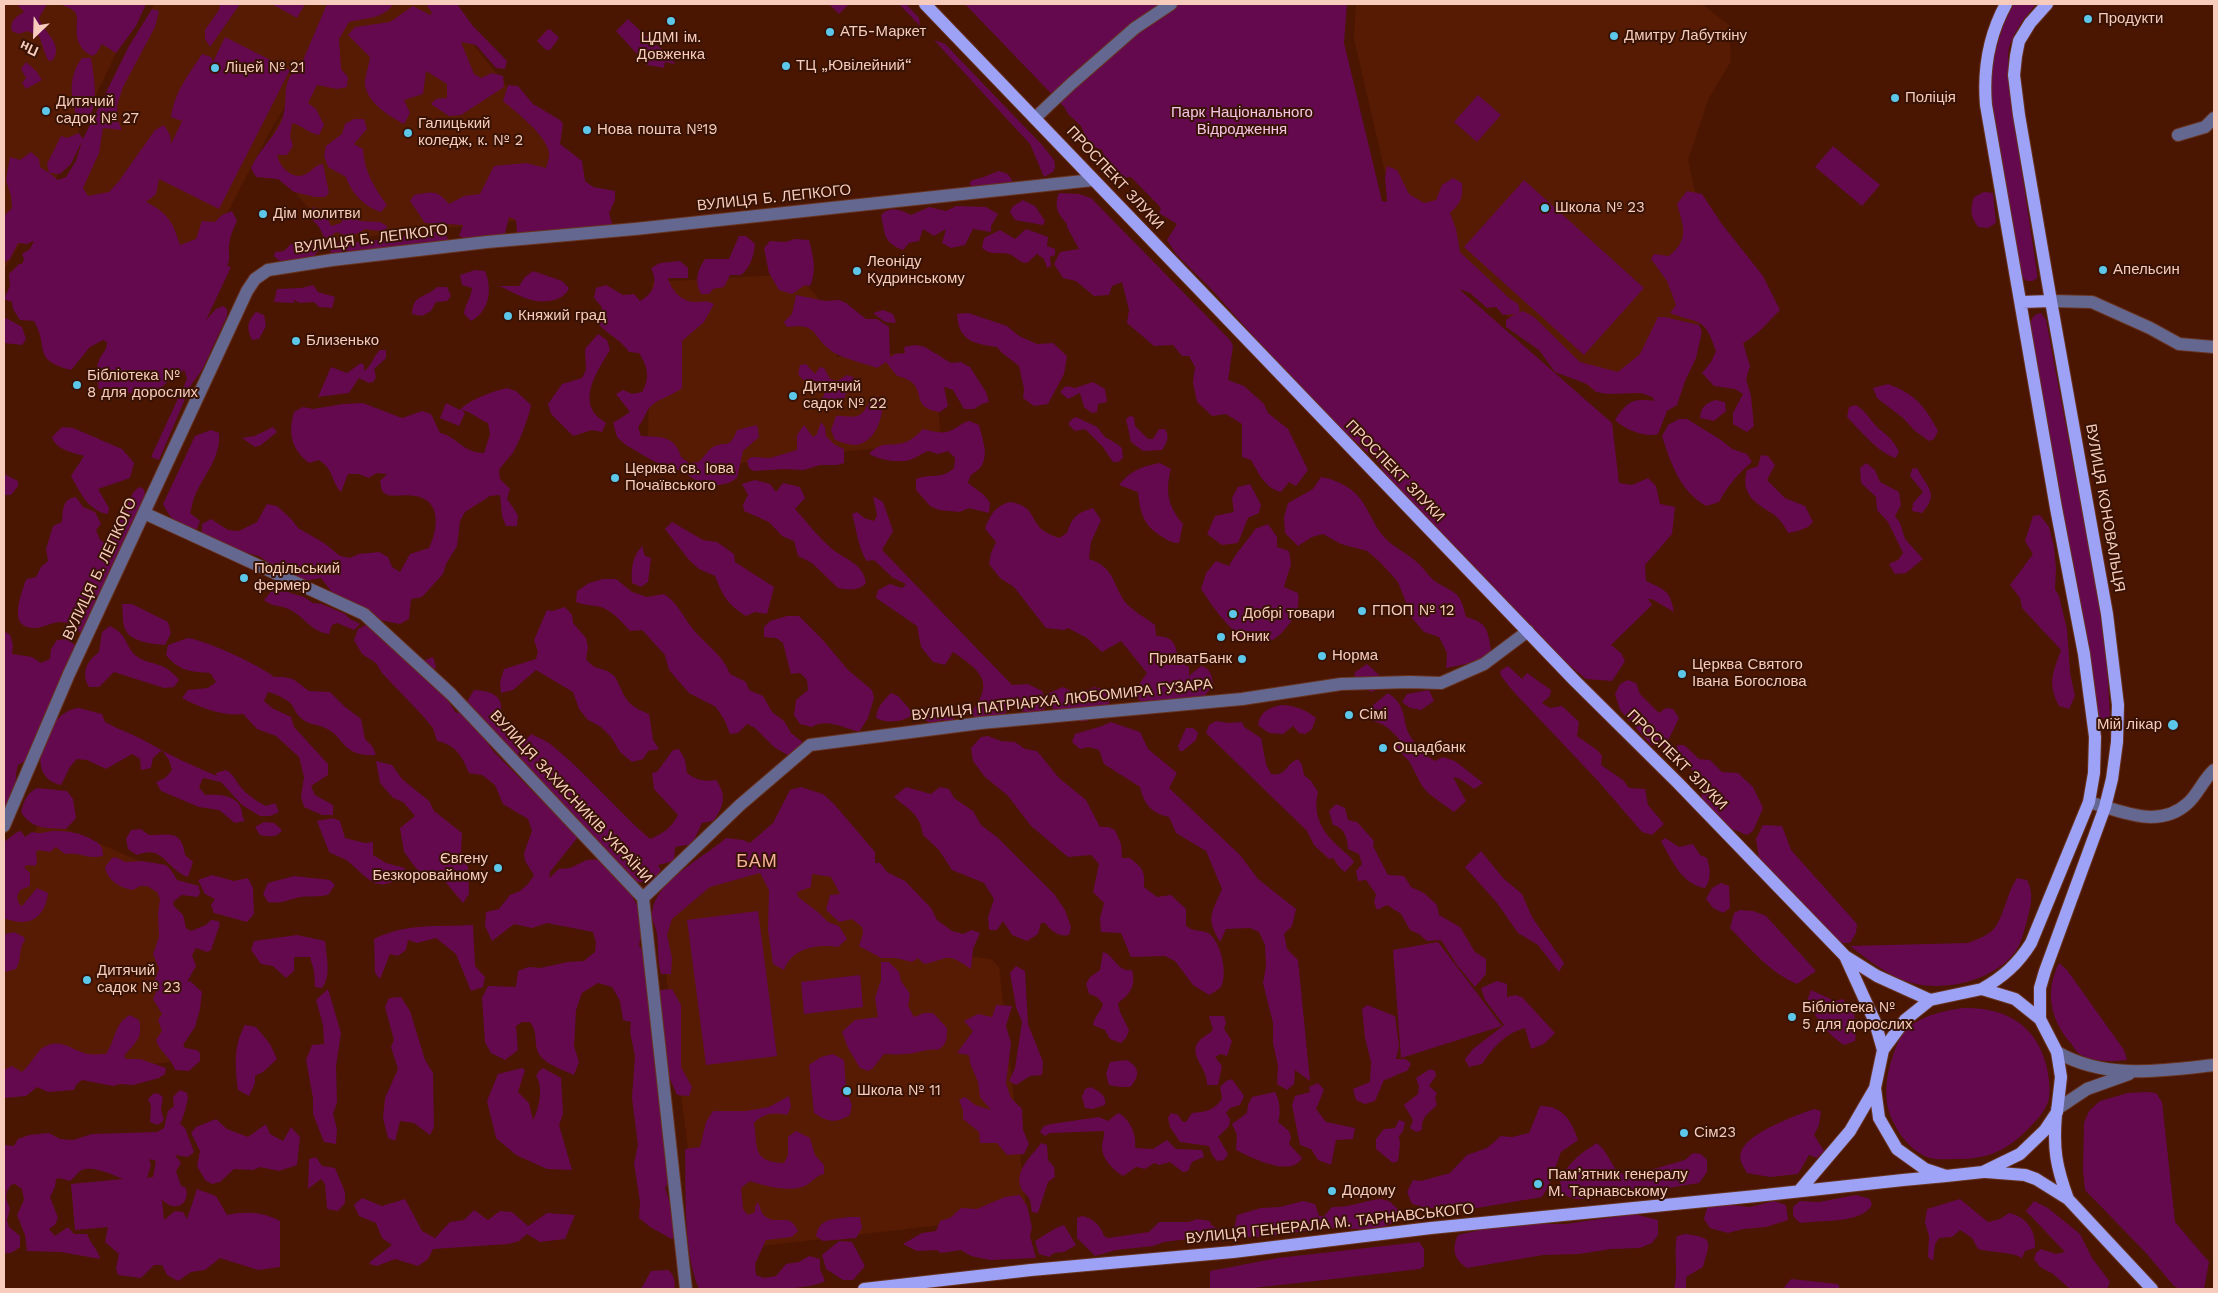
<!DOCTYPE html>
<html>
<head>
<meta charset="utf-8">
<style>
	body { margin:0 }
	#map { position:relative; width:2218px; height:1293px; overflow:hidden; background:#4b1601; font-family:"Work Sans",sans-serif }
	canvas { display:block }
	.frame { position:absolute; inset:0; border:5px solid #f7ccbc; pointer-events:none }
	.north { position:absolute; left:10px; top:10px; width:50px; height:50px; -webkit-text-stroke:4px #381305; paint-order:stroke; rotate:204deg; font-size:14px; font-weight:700; line-height:20px; text-align:center; color:#f7ccbc }
	.north::after { content:''; display:block; margin:auto; width:18px; height:22px; background:#f7ccbc; clip-path:polygon(50% 0,100% 100%,50% 72%,0 100%) }
</style>
</head>
<body>
<div id="map">
<canvas width="2218" height="1293"></canvas>
<div class="frame"></div>
<div class="north">Пн</div>
</div>
<script>
const g = document.querySelector('canvas').getContext('2d');
g.lineJoin = 'round';
function fillPath(path, color) { g.fillStyle = color; g.fill(path, 'evenodd'); }
function stroke(path, color, width, dash) { g.strokeStyle = color; g.lineWidth = width; g.lineCap = dash ? 'butt' : 'round'; g.setLineDash(dash || []); g.stroke(path); }
function write(font, color, halo, rows, align = 'center') {
  g.font = font + ' "Work Sans",sans-serif'; g.lineWidth = 4; g.setLineDash([]); g.textBaseline = 'middle'; g.strokeStyle = halo; g.fillStyle = color; for (const [text, x, y, turn = 0] of rows) {
    g.save(); g.translate(x, y); g.rotate((+turn || 0) * Math.PI / 180); g.textAlign = isNaN(turn) ? turn : align; if (halo) g.strokeText(text, 0, 0); g.fillText(text, 0, 0); g.restore();
  }
}
fillPath(new Path2D(`
	M4 4H97L132 20 45 201 4 270Z
	M154 4H345L266 139 202 261 52 208 92 133Z
	M347 4H441L606 211 326 241 318 219 278 173 256 162Z
	M1356 4H1702L1729 25 1731 61 1708 100 1688 160 1695 192 1706 307 1674 388 1595 392 1467 281 1397 224 1354 39Z
	M760 276H799L831 313 837 357 934 352 941 441 699 468 648 436 652 282Z
	M786 816 907 948 991 959 999 967 1027 1215 701 1253 659 918Z
	M41 818 169 874 170 1062 4 1081V899Z`), '#561b02');
fillPath(new Path2D(`
	M17 4H47L39 18C43 32 64 44 53 60L49 61C45 57 42 42 39 36L27 31 19 34 12 31C9 21 16 17 24 12Z
	M60 4H146L136 26 116 53 102 44 96 54 92 56C66 42 83 19 74 11 71 8 64 6 60 4Z
	M220 4H240L210 47 205 39V30L219 10Z
	M272 4H305L297 18Z
	M327 4H393C384 19 365 18 349 22L339 39 341 69 348 77 347 87 337 89 317 85 308 103 316 109 324 125 319 135C308 133 303 126 292 123L290 136 293 146 287 155H277C280 167 292 181 306 174 314 170 313 166 323 164L329 193 325 197H315L294 192 278 179 256 177 251 168C258 151 273 139 281 122 291 100 277 82 301 65Z
	M426 4H457L472 25 507 61 505 69 496 68 476 45 461 42 474 74 481 78 492 73 503 76 504 87 461 115 449 116 431 104 436 99 447 98V84L426 71 423 94 404 100 410 113 404 124C389 116 364 101 365 81 366 73 369 65 370 57L348 35 355 27 390 22 413 6 430 15 432 13Z
	M847 4 848 5 839 14 830 5Z
	M899 4H906L919 18 920 26Z
	M965 4H1347L1344 43 1382 201 1387 202 1385 177 1387 166 1397 170 1409 194 1424 203 1436 200 1442 185 1453 178 1462 183C1463 198 1461 203 1450 213L1456 229 1460 252 1509 298 1518 304 1520 311 1517 313 1523 311 1534 317 1580 362 1618 372 1640 354 1658 317H1665L1699 325 1702 332 1696 358 1685 381 1677 405 1667 411 1658 434C1645 438 1624 429 1615 420 1628 401 1632 398 1655 401L1652 397 1641 393 1607 394 1596 392 1587 384 1555 372 1539 350 1506 327V320L1515 314 1503 315 1496 307 1487 308 1470 293 1459 289 1612 423 1619 483 1632 485 1648 478 1656 486 1660 504 1675 507 1672 534 1645 565 1646 581C1665 590 1670 590 1674 612L1652 599H1648L1652 605 1611 645 1621 653 1625 661 1612 681 1586 679 1568 664 1539 634 1525 624 1393 487 1378 462 1334 422 1315 400 1287 374 1214 292 1176 254 1167 240 1177 224 1159 213 1161 208 1131 177 1124 178 1109 169 1102 150 1089 145 1081 126 1068 114 1065 108Z
	M2014 4H2036L2023 20 2015 33 2009 47 2008 55 2010 94 2037 273V278L2033 281H2027L2022 277 1991 101V66L2004 23Z
	M152 9 159 11 155 27 123 87 117 105 118 121 122 130 103 128 99 153 83 188 88 196 109 192 119 181 155 130 164 125 170 135 171 144 183 119 181 121 171 117C174 93 189 74 202 54L211 57 213 62 225 37 290 70 219 209 159 179 156 194 146 202C168 213 173 222 180 245L196 239 202 221 215 222 222 215 232 211 237 221C233 229 230 236 229 245 228 253 231 258 227 266L231 267 206 320 216 309 223 306 227 309V316L202 370 191 385 159 460 151 457 187 379 184 369 182 373 173 370 170 379 157 392 146 397 114 389H99C97 380 95 370 99 360 102 353 107 351 107 342L103 340 90 347 71 370C31 359 50 350 34 321L20 320 13 309 12 302 4 299 10 286 9 274 19 264H22L24 259 22 254 30 249 34 241 27 244 18 243 10 259 4 263V216L12 208 11 196 6 180 10 157 20 160 31 152 39 159 40 167 49 173 47 164 61 136 67 138 79 133 83 139 71 164 60 174 49 173 58 180 66 177 76 161 82 141 129 46Z
	M628 19 652 42 671 55 675 64 665 62 664 68 647 65 616 31Z
	M550 29 559 38 550 50H546L537 41 547 30Z
	M934 40 945 44 1043 146 1054 160 1055 167 1053 172 1044 177 1030 144Z
	M82 58H91C93 73 101 110 86 119L76 114C70 93 69 76 82 58Z
	M26 62 36 71 42 80 26 89 22 83 26 78 21 69Z
	M508 85 518 86 533 104 560 120 563 124 560 144 582 161 585 181 593 187 615 191V200L609 213 613 227 528 236 517 232 516 220 509 217 504 238 473 242 459 236 463 225 425 223 410 201 414 195C433 192 436 189 449 204L464 196 480 194 494 166 526 163 546 168C547 164 550 157 549 152 545 134 516 112 503 101Z
	M1478 95 1501 115 1477 142 1454 122Z
	M354 119H364L367 129 354 144 363 149C364 170 374 188 387 205L381 212C365 207 351 193 346 177L328 167 324 156 326 146 342 134 345 124Z
	M1833 146 1880 185 1862 206 1815 167Z
	M999 171 1008 174 1015 185 977 189 969 184 972 180 981 178Z
	M1524 180 1644 288 1584 355 1464 247Z
	M1687 191 1702 194 1721 223 1763 276 1780 310C1768 322 1758 335 1743 343L1750 366 1746 379 1751 396 1754 426 1747 432 1733 424V413L1743 394 1735 389 1714 386 1702 373 1711 362 1716 351C1704 316 1701 325 1670 313L1676 305 1667 281 1651 259 1654 254 1669 256C1690 239 1683 226 1677 204Z
	M1984 192 1993 193 1996 223 1988 228 1978 227C1970 216 1970 210 1974 197Z
	M1059 193 1079 194 1091 198 1230 340 1233 346 1228 380 1244 386 1264 404 1268 413 1288 429 1308 470 1296 486 1289 482 1281 492C1265 488 1259 474 1251 460L1242 457V424L1226 414 1212 416 1197 402 1193 383 1195 367 1189 356H1182L1173 345 1154 346 1127 323 1129 310 1122 282 1112 286 1109 295 1094 296 1076 281 1063 278 1054 264 1060 252 1079 249 1067 227V224C1057 213 1054 207 1059 193Z
	M1023 200 1035 206 1045 221 1043 225 1015 220 1010 212 1012 207Z
	M956 206 986 207 998 214 991 226V232L973 229 965 245 951 248 942 243 946 229 934 236 923 229 919 241 909 243 903 250C883 243 885 233 881 215 891 205 901 210 911 215L929 207 946 211Z
	M313 207 324 211 331 226 341 223 346 214 360 221 380 222 387 226 386 232 365 229C355 236 348 237 336 232L329 238 324 237 319 227 308 215Z
	M1026 229 1048 237 1047 246 1055 249V255L1050 257 1051 266 1047 268 1044 259 1037 254 1027 263C1019 263 1016 256 1009 254 996 251 994 257 982 248L984 238 1000 230 1015 239Z
	M434 232H444L449 241 331 255 330 245 333 243 363 242Z
	M739 236H746L755 244C754 256 750 268 741 275H730L724 287 713 289 709 294H701C694 281 697 271 705 259H729Z
	M795 239 809 240C813 255 817 271 810 286L805 285 792 294 779 290 769 273 764 248 770 241 785 242Z
	M314 243 321 247 311 260 284 265 274 256 275 252 284 251 291 244Z
	M680 261 688 268V278H668C671 290 681 301 694 302 702 302 706 300 714 304L704 322 682 341V388C672 396 659 398 650 407 646 411 644 420 638 427L641 436C660 437 675 435 681 457L689 463 699 462C703 458 708 450 713 447 726 440 729 451 737 430L757 425 759 437 743 451 737 478 729 483 719 485H708L699 482 681 471 653 461 626 445 617 437 613 423 630 412 616 394 623 390 632 394 642 392C650 379 648 366 639 353L629 352C621 340 609 335 599 325L604 316 601 306 594 298 596 288 606 285 623 295 634 294 640 301C654 293 658 283 651 268L660 263Z
	M475 270 485 271C493 289 489 312 471 321L464 314C465 304 471 298 472 288L462 285 460 275Z
	M533 271 562 281 569 288C564 302 541 304 528 299 518 296 509 290 499 286H519L525 277Z
	M313 285 318 292 335 297 332 308 319 307 314 302 300 303 294 300V303L274 302 277 289 302 288Z
	M437 287H447L451 296 447 301 436 302 431 311 422 316 412 314C413 293 425 299 437 287Z
	M796 295 825 301 839 300 846 303 866 319H877L889 327 890 357 895 354 905 353 904 347 915 345 925 347 951 363 961 362 970 367 986 392 989 402 982 404 974 409H964L953 390 944 387 948 406 940 412C905 407 933 384 897 376L886 362 877 368C864 363 839 358 829 349 811 334 817 323 787 327L784 322 792 314Z
	M883 310 893 314 896 323 885 322 873 313Z
	M256 312 264 315 266 326 259 339 252 340C246 328 247 322 256 312Z
	M968 313 1007 326 1019 336 1037 344 1053 343 1067 356 1064 374 1048 404 1034 406 1023 398 1024 389 1019 366 1001 352 997 347C973 344 958 340 957 314Z
	M2041 313 2046 320 2097 592 2107 666 2110 718 2099 719 2033 343C2031 332 2026 315 2041 313Z
	M4 317 22 327 26 339 22 345 4 343Z
	M598 334 607 340 610 350C601 365 583 391 592 409 594 415 602 420 606 423L602 432 592 430 573 436 551 414 548 404 562 384 582 378 586 370 585 349Z
	M380 350H386V358L374 369 376 377 373 382 369 383 359 378 349 393 318 397 331 367 347 373 361 363 364 365V371C372 366 373 356 380 350Z
	M806 364 815 374 820 367 824 368 830 379 837 381 847 375 858 379 861 389 846 393 844 399C836 403 828 407 819 403L824 395 825 389 817 383 803 380 798 374 800 365Z
	M1093 382 1105 389 1107 402 1098 404 1097 412 1092 413 1084 407 1080 393 1068 399 1060 392 1066 386 1075 388Z
	M1888 384C1915 394 1924 405 1938 431L1934 439 1929 441 1915 431 1903 418 1877 398 1873 388Z
	M507 388 516 391 531 405C530 414 518 446 512 454 508 459 503 464 499 470L500 479 510 489 507 499 518 515 517 526H506L502 516 500 495 490 496 465 512 460 521 457 546 446 564 443 574 422 597 411 599 409 619 400 624 379 620 334 595 321 578 304 581 285 574 259 556 219 546 202 534V524L211 519 228 530 239 531 257 522 267 504 277 506 292 520 298 528 324 543 340 556 350 558 359 554 379 552 388 557 392 567 400 572 410 554 429 548C438 530 442 500 415 496 405 494 396 497 387 495L382 491 380 481 387 474 377 473 368 478 359 474H348L341 492C330 480 335 471 319 460L309 463C291 449 288 433 294 412L303 407 313 409 343 404 363 403 402 418 422 411 431 414 440 433C458 437 461 452 484 453L490 434 488 423C478 419 472 412 462 410L465 413 459 426 440 418 446 403 460 410C469 400 493 391 507 388Z
	M877 396 883 403C882 420 875 442 856 445 849 445 841 442 835 440L831 430 836 416C843 415 852 418 857 416 865 414 867 402 877 396Z
	M1715 400 1725 402 1726 411 1714 421 1700 418C1701 407 1705 404 1715 400Z
	M1856 405C1866 411 1870 420 1878 428 1888 436 1892 439 1899 451L1896 458C1879 454 1859 429 1847 417L1849 407Z
	M1130 416 1134 417 1135 426 1148 439H1153L1159 429H1165C1170 436 1167 443 1162 450L1143 451 1131 442 1126 419Z
	M1076 417 1097 427 1105 437 1117 444 1122 448 1123 458 1118 462H1113L1102 446 1085 429 1075 431 1068 424 1072 419Z
	M1679 419H1687L1721 440 1732 449 1747 454 1752 462C1738 474 1727 486 1719 502L1706 506C1680 491 1671 464 1662 436L1668 425Z
	M969 421 979 425C982 438 990 456 980 468 973 475 971 472 968 483L984 495 990 503 989 513 969 508 960 512 939 510 930 506 916 490V479C931 473 941 480 954 468L955 458 948 451 938 454 928 451C922 453 916 458 910 460 898 463 880 460 869 454 883 439 890 448 906 442 913 439 918 434 923 429 932 431 943 435 952 430 959 427 961 423 969 421Z
	M821 422 825 427 826 436 835 445 844 449V463L837 465H820L804 470 784 469 754 471 749 468 747 460 752 457 770 458 797 450V435L804 425 813 437 817 434Z
	M62 427 73 428 122 449 134 463 130 478 98 489 109 508 108 514C88 511 80 492 71 476L84 456C72 452 56 450 52 437Z
	M273 427 277 432 261 445 255 447 242 438 255 436Z
	M211 430 219 433C221 459 203 475 194 498 192 503 192 508 190 513L200 521 197 529C179 528 171 520 163 504L195 436Z
	M1761 455 1768 456 1775 465 1767 480 1785 498 1805 506 1813 522 1808 527 1798 531 1788 533C1785 526 1779 518 1773 514 1755 503 1740 494 1747 470L1758 466Z
	M1160 463 1171 469C1165 492 1168 506 1183 524L1179 543C1171 543 1167 540 1161 536 1143 525 1140 512 1138 492L1119 485C1130 471 1142 466 1160 463Z
	M1866 463 1875 470 1880 482 1899 492 1901 505 1895 516 1900 523 1905 539 1923 559 1906 573 1895 574 1889 564 1898 560 1903 553 1888 522 1877 510 1876 497 1861 483 1860 468Z
	M1917 468C1927 488 1940 493 1922 513L1912 511 1913 503 1923 492 1910 476 1912 469Z
	M4 474 18 481V486L11 495H4Z
	M1321 477C1331 478 1347 485 1355 493 1368 505 1372 524 1384 537 1394 548 1409 554 1420 565 1425 570 1430 578 1436 582 1456 594 1460 591 1466 617 1490 623 1487 632 1492 654L1466 664 1446 668 1447 653 1439 637 1424 632 1412 618 1398 582 1380 562 1367 551 1341 544 1323 534 1312 537 1298 546 1285 533 1284 517 1288 503 1313 489Z
	M755 480 770 484 776 492 783 483 800 487 805 498 795 509C807 522 818 537 832 549 846 560 863 563 866 583 859 591 848 590 838 588L812 563 798 556 794 541 782 536 769 522 744 511 743 505 748 495 742 484Z
	M1250 484 1261 505 1259 513 1248 518 1238 543 1222 545 1207 534 1215 516 1234 512 1232 498 1238 487Z
	M139 487 144 489 146 501 86 631 80 633 78 630V617L75 615 70 623C66 623 63 622 59 622 50 623 40 629 32 628 8 626 21 596 25 582L27 579 36 577 41 567 48 561 46 549 53 526 62 522C63 510 62 499 76 497L83 507 95 512 101 524 96 530 100 540 108 544C112 534 116 527 121 519 128 508 128 495 139 487Z
	M873 496 883 502 893 531 882 550 1012 685 1028 684 1042 691 1046 703 1044 710C1031 714 1023 714 1012 705 1003 719 992 722 976 725L972 711C996 681 978 669 953 652L945 665 933 662 921 647 917 626 876 598 878 590 890 584 902 588 906 584 893 578 874 560 867 561C859 551 856 527 852 514L857 512 864 518 874 521 877 515Z
	M1010 502C1036 506 1029 520 1044 531 1048 534 1054 536 1059 538L1067 533C1072 517 1077 513 1093 508L1101 520 1091 542 1089 559C1116 568 1112 585 1126 603 1133 611 1146 618 1155 625L1156 636C1176 637 1175 645 1179 662L1189 667V676L1201 666C1211 668 1212 677 1213 685L1203 698 1187 704 1178 698 1173 702 1145 706 1133 693 1147 673 1121 641 1102 652 1087 638 1068 628 1064 630 1046 628 1014 587 1000 578 989 564 991 553 996 542 985 529C989 516 996 505 1010 502Z
	M2040 515 2049 527 2054 547 2056 569 2055 589 2059 596 2067 629 2070 673 2075 696 2069 709 2059 706C2047 682 2053 673 2061 650L2022 608 2020 598 2010 585 2033 554 2025 541 2033 516Z
	M672 522 703 540 717 542 734 554 735 562 774 587 767 614 755 612 746 616C727 604 723 596 715 576L699 569 689 560 665 529Z
	M1268 524 1277 537V547L1289 551 1291 564 1284 587 1298 593C1300 607 1296 616 1286 628 1253 669 1220 617 1201 589L1206 573 1216 561 1229 566C1236 552 1247 542 1255 529Z
	M642 546 645 556 651 558 648 582 641 587 632 583C631 569 632 557 642 546Z
	M603 579H616L632 592 647 597 664 594C678 603 683 617 693 629 706 645 723 655 730 674L746 682 749 690 763 696 772 712 784 721 791 733 805 744 796 760 774 747 755 728 747 724 738 733 730 734 725 721 716 707 689 693 669 670 665 655 642 630 630 631C621 621 611 609 597 606 589 605 584 605 576 602L577 591 589 583Z
	M275 584 290 593 304 597 313 603 322 604 345 614 350 619 360 624 354 630 337 623 332 625 329 634C310 632 303 614 286 608 277 605 271 606 264 600L270 593 269 586Z
	M132 604 168 622 171 633 165 645C153 644 130 642 125 629 122 622 123 612 122 604Z
	M565 607 572 615 573 623 586 638 588 647 586 659C596 672 603 666 613 675 617 678 618 684 621 689 627 704 635 708 649 714L653 740 659 749 648 751 643 759 632 762 620 752 611 737 601 727 588 720 579 709 573 692 536 670 513 690 501 693 500 682 504 669 536 659 538 652 534 640 547 610 552 611Z
	M787 616H799L822 639 848 670 872 690 874 698 868 718 859 732C844 728 826 718 812 727L800 724 794 715 796 700 808 690 807 680 800 673 791 674 783 643 776 638 764 637V627L770 621Z
	M366 625C387 637 404 651 417 671L425 660 433 657 436 667 429 679 433 686 444 695 456 713 465 711 468 700 474 690C493 691 507 697 499 718 508 727 510 737 522 742L532 734C537 738 544 739 549 743 586 772 615 809 650 839 664 833 671 828 678 815L654 789 652 773 657 772 673 750 679 749 685 760 687 773C695 780 705 782 716 780 727 795 724 807 713 821L702 823 692 844 675 847 674 861 658 865 661 870 652 882H635L479 732 494 752 578 837 550 872 549 878 559 869 570 868 587 860 602 859 627 887 644 918 639 945 643 952 651 994 661 990 672 989 681 1005V1067L692 1087 689 1096 677 1095 670 1079 660 1088 670 1180 665 1188 680 1232 672 1239 650 1227 639 1218 640 1202 634 1163 638 1145 632 1098 635 1056 630 1032 631 1022 623 1020 620 1001 612 987 598 983 582 993 576 1010 574 1046 579 1062 574 1075C560 1068 537 1063 536 1044 535 1034 536 1031 530 1022H522L516 1026 518 1050 505 1060 491 1053 485 1042 482 998 488 986 516 987 518 971 529 967 540 968 568 962 584 961 595 952 596 943 593 932 547 923 532 928 514 924 492 941 485 926 486 912 499 909 510 895 520 891 528 884 534 875 525 861 524 853 532 831 528 819 503 804 495 785 482 775 469 773C462 756 456 745 437 741L433 728 422 715 382 673 376 663 362 654 354 640 358 629Z
	M110 626C128 635 124 644 135 655 148 666 164 660 179 680L174 687 164 688 114 672 99 687H89C81 673 86 662 99 652L102 632Z
	M4 631 10 635 13 645 12 654 32 657 41 663 50 659 51 649 57 640 67 639 75 645 76 655 27 760 18 765C13 781 20 798 4 808Z
	M188 638C208 641 259 665 274 677H284L293 679 309 691 330 692 344 706 361 719 365 739 372 746 376 755C340 757 346 736 323 727 315 724 307 724 301 718 296 714 295 710 292 705 287 699 276 694 268 692L264 701 272 708 291 717 294 727 328 764V775L311 786 315 795 333 805V815H322L304 807 301 797 304 777 299 757 276 736 257 729 243 714C224 717 199 707 182 698L188 690 208 688 216 682 210 673C191 672 179 671 166 655L168 645Z
	M1367 664 1380 676 1383 688 1371 692 1354 681 1355 672Z
	M1508 666 1522 679 1527 673 1551 690 1550 696 1542 703 1550 708 1562 706 1579 722 1577 736 1597 750 1602 756 1601 765 1623 780 1629 788 1645 789 1648 805 1664 824 1652 835 1642 832 1598 781 1512 690 1501 676 1500 671Z
	M1628 680 1636 683 1640 694 1659 713 1666 708 1673 709 1679 718 1665 747 1651 745 1620 710 1615 694 1620 684Z
	M1063 687 1077 694 1094 687 1111 691 1108 708C1083 727 1083 723 1054 713L1049 693Z
	M1429 690 1434 701 1421 710 1410 708 1402 702 1407 694Z
	M891 693 898 696 914 714C903 722 888 724 876 718 877 707 883 701 891 693Z
	M1388 693C1410 708 1400 722 1412 739 1417 747 1426 756 1435 761L1443 757 1455 761 1483 783 1474 789 1460 779 1453 777 1466 801 1454 812 1429 794 1422 786 1409 761 1396 748 1399 739C1391 730 1384 723 1372 721L1373 705Z
	M1281 705C1294 705 1306 710 1316 718L1312 729 1305 734 1299 733 1293 726 1283 734 1269 733 1258 725C1260 712 1268 708 1281 705Z
	M79 708 102 714 105 722C119 730 134 734 147 742 169 755 193 766 217 776L216 773 226 770C234 775 234 778 239 785 246 794 256 801 266 806L275 803 279 812 270 816H260L242 805 221 782 203 778 199 787 205 795C217 794 238 795 241 809 243 814 241 816 245 821L235 823 219 810 199 807 161 791 156 782 165 778 172 770 169 760 162 750 153 758 151 768 141 770 140 759 132 754 106 769 87 760 77 759 70 767 61 785C20 777 48 709 79 708Z
	M928 710 948 711 954 717 952 723 942 720 934 725 925 720Z
	M1216 721 1229 723 1242 722 1244 727 1261 738 1266 764 1271 774C1288 776 1284 765 1298 759L1302 765 1304 775 1311 781 1318 792C1312 816 1323 833 1340 848 1346 854 1350 855 1354 862L1345 872 1340 868 1333 858 1329 859 1314 845 1307 831 1206 733 1209 725Z
	M1111 722 1140 732 1148 749 1177 773 1169 788 1240 855 1258 879 1296 909 1292 926 1284 934 1287 949 1298 960 1310 1081 1295 1070 1294 1084 1287 1090 1277 1084 1278 1066 1273 1043V1023L1263 983 1266 966 1265 945 1259 932 1250 928 1226 929 1220 942C1205 917 1212 913 1222 889L1206 851 1176 833 1169 817C1151 813 1144 804 1140 787L1104 764 1099 750 1089 747 1080 749 1072 742 1075 734 1102 726Z
	M1186 728H1193L1198 733 1196 740 1183 751H1180L1178 746Z
	M988 736 1001 741 1015 742 1025 749 1037 751 1059 778 1086 800 1100 827H1108L1115 830 1121 844 1122 858H1130C1143 869 1145 870 1144 887L1157 897 1171 895 1186 909V926C1196 933 1200 929 1208 933 1221 940 1229 977 1220 988 1217 991 1212 993 1209 995L1193 985 1175 961 1165 956 1131 957 1121 933 1101 932 1100 918 1104 903 1093 892 1099 864 1091 855 1068 857 1031 826 1008 796 984 776 973 761 971 748 981 737Z
	M1677 745H1684L1699 759 1710 760 1722 772 1738 773 1753 787 1763 808 1753 831 1747 835 1727 827 1703 803 1698 779 1688 765 1678 757Z
	M376 761 392 765 402 779 429 801 434 811 462 833 461 853 468 867 469 894 463 903 443 879 433 874 426 878 415 867 404 852 400 828 415 816 403 802 393 798 380 783Z
	M801 787 823 794 834 804 875 852V863H880L887 872 905 881 931 908 937 920 952 931 963 934 972 930 980 933 973 949 971 969C944 951 951 959 924 964L918 958 912 962 896 958H881L859 946 863 933 862 927 852 919 839 922 826 910 830 895 840 894 831 877 812 874 811 887 797 892 798 897 818 912 828 922 839 926 847 939 838 947C817 944 792 948 784 970L773 964 768 930 769 890 760 873 710 887 672 919 667 935 672 958 671 974H661C657 960 659 949 657 935 657 928 651 921 652 913 655 880 704 858 726 838L743 840 750 843 773 823 790 790Z
	M906 787 931 794 940 787 949 789 954 798 973 811 981 825 998 838 1054 894 1065 910 1071 927 1069 935C1059 937 1051 931 1045 923H1041L1038 934 1027 941 1012 935 1003 921 997 930H989L988 917 994 899 984 883 952 870 939 850 923 835C920 814 909 810 894 797Z
	M37 788 67 791 73 799 76 818 66 829C47 828 32 830 21 812 24 801 26 794 37 788Z
	M1336 804 1345 808 1348 820 1357 822 1374 841 1373 846 1388 875 1404 876 1411 887 1424 893 1437 905 1439 915 1460 927 1475 952 1486 959V974L1475 987 1457 965 1441 940 1427 941 1419 934 1410 930 1401 914 1387 905 1377 910 1374 902 1376 894 1366 880 1358 881 1356 871 1362 864 1359 854 1348 849C1348 839 1344 827 1333 825L1329 811Z
	M333 818 340 821 345 838 365 843 373 842V855L386 863 405 868 404 877C375 892 372 882 350 863 345 858 336 856 329 852L317 821Z
	M264 822 274 823 282 830C277 838 269 837 260 835L255 827Z
	M1763 825 1782 826 1791 850 1857 924 1856 933 1850 943H1839L1760 865 1756 839Z
	M141 829 149 835C168 835 182 829 185 855L193 862 188 877C165 869 164 844 137 855L128 849 126 839 131 830Z
	M21 831 25 837 32 832C43 835 45 831 55 831 70 831 80 833 93 840 101 844 103 848 103 856 86 860 80 851 65 854L56 847 50 852 39 850 36 852 37 863 35 866 27 865 24 867 30 873V886L20 890 17 897 19 904 22 906 37 888 48 893C45 919 28 928 4 918V842L17 832Z
	M1665 838 1679 847 1693 844 1700 855 1707 858C1710 869 1712 878 1705 888 1682 885 1671 859 1661 841Z
	M1481 851 1503 878 1522 894 1532 917 1564 963 1559 972 1538 945 1518 933 1497 903 1465 867Z
	M115 857 126 862 142 861 166 865 171 870 177 880 199 886 200 894 197 897 182 895 173 902 174 906 183 915 186 928 191 931 206 925 211 920 218 921 220 924 211 950 207 952 196 948 192 955 196 966 187 982 190 981 202 992 200 1009 195 1027 183 1045 185 1048 197 1050 200 1053V1061L189 1071 175 1070C171 1057 160 1053 156 1040L162 1031 158 1020 162 1014 153 999 157 990 154 982 159 969 153 954 159 937 158 913 160 899 157 892 147 886H140L133 890C120 888 107 880 105 867L112 858Z
	M212 875 234 881 248 878 253 888 254 914 247 922 214 913 211 905 215 899 205 894 198 880Z
	M294 876 330 880 335 885 328 895C318 897 309 896 300 897 287 900 282 904 268 902L263 894 268 883Z
	M2017 878 2027 880C2035 896 2030 908 2026 924 2024 930 2023 937 2020 943 2005 978 1947 993 1912 983 1890 977 1868 960 1850 946L1968 943C1978 939 1990 935 1996 926 2005 912 2007 893 2017 878Z
	M1721 883 1729 886 1730 908 1723 913 1713 908 1706 899 1712 888Z
	M1740 910 1753 911 1766 916 1816 971 1797 984C1769 972 1751 949 1730 928L1734 913Z
	M758 911 777 1056 706 1065 687 920Z
	M473 925 475 966 485 977 483 987 471 991 456 954 436 938 417 943 408 940 406 950 398 956 390 954 380 979 375 973 374 939C405 923 439 927 473 925Z
	M14 932 24 937 25 940C18 949 22 959 16 969L4 972V933L6 934Z
	M297 935 325 941C326 957 332 975 322 988L315 987 314 971 310 957H294V971L286 978 273 966 261 964 251 950 254 941Z
	M1438 942 1502 1026 1401 1058 1393 950Z
	M1103 952C1116 956 1116 972 1132 970 1136 985 1131 994 1118 1003L1120 1012 1129 1030 1126 1038 1121 1043 1110 1039 1105 1030 1093 1025C1095 1015 1100 1013 1103 1004L1097 997 1089 994 1086 984 1090 977 1100 970Z
	M881 962H889L899 972 901 981 910 994 908 1006 914 1017 924 1013H933L947 1028C947 1040 947 1044 938 1050 926 1048 917 1054 905 1054 898 1055 891 1054 884 1054L873 1068 868 1071 860 1068 848 1048 842 1032 855 1020 878 1017 875 998 881 980Z
	M2059 963 2067 970 2124 1050 2127 1060C2112 1062 2095 1062 2081 1055 2076 1052 2072 1044 2068 1040 2050 1017 2045 991 2059 963Z
	M1016 966 1025 971 1028 1024 1043 1062 1042 1075 1030 1076 1016 1085 1009 1081 1015 1068 1022 1022 1016 1007 1010 973Z
	M860 975 863 1007 804 1014 801 982Z
	M1497 981 1507 984V997L1515 995 1522 997 1555 1033 1544 1044 1531 1049 1525 1028C1506 1033 1493 1047 1482 1064L1469 1067 1465 1059 1473 1049 1504 1025 1485 1000 1481 988Z
	M328 989 341 1033 336 1066 337 1102 333 1114 337 1129 336 1144 324 1142 313 1114V1098L306 1060 312 1045 324 1044 323 1025 316 1000Z
	M1811 990 1835 1001 1843 999 1855 1016C1853 1025 1857 1032 1855 1041L1844 1045C1827 1034 1816 1018 1807 1001Z
	M401 997 410 1011 425 1060 433 1073 434 1127 430 1135 414 1123 400 1121 395 1141 388 1138 383 1118 385 1098 398 1069 391 1047 394 1040 385 1007 389 998Z
	M996 1005 1012 1006 1006 1026 1011 1043 1006 1083 1011 1098 1022 1109 1023 1130 1029 1144 1024 1154 1007 1155 997 1143H980L979 1132 963 1119V1111L959 1100 965 1097 975 1105 991 1110 980 1097 978 1082 970 1063 969 1055 957 1053 973 1031 964 1021 978 1014 992 1017Z
	M1367 1005 1395 1016 1399 1046 1396 1059H1406L1411 1064 1407 1071C1398 1073 1393 1078 1384 1080L1375 1101 1365 1104 1356 1100 1353 1089 1370 1082 1371 1062 1365 1038 1362 1009Z
	M1963 1008C2006 1007 2037 1025 2047 1068 2049 1079 2051 1092 2048 1102 2044 1112 2037 1120 2030 1127 2007 1151 1987 1160 1953 1159 1946 1159 1937 1160 1930 1158 1909 1152 1891 1125 1887 1104 1885 1090 1887 1072 1892 1059 1895 1049 1899 1037 1907 1029 1922 1015 1944 1011 1963 1008Z
	M130 1015 139 1020C144 1038 134 1044 124 1056L126 1059H140L166 1068 165 1074 159 1078 133 1085 120 1084 113 1086 82 1080 76 1085 74 1090 48 1092 37 1087 26 1096 4 1098V1070L12 1066 22 1072C28 1067 40 1049 42 1048 60 1037 70 1049 87 1054 93 1055 100 1054 106 1054 115 1041 115 1022 130 1015Z
	M1209 1016H1224L1226 1023 1224 1029 1232 1041 1227 1056 1221 1054 1215 1057 1222 1066 1218 1085H1207C1208 1067 1186 1054 1200 1040 1204 1036 1209 1034 1213 1030Z
	M245 1025 256 1027 270 1044 277 1059 263 1072 255 1076V1083L249 1096 238 1090C235 1067 233 1046 245 1025Z
	M833 1054 844 1060 846 1089 852 1105 850 1115C835 1124 828 1122 814 1113L809 1065 821 1057Z
	M1127 1060C1140 1068 1140 1076 1130 1087H1120L1109 1085 1106 1074 1110 1062Z
	M522 1068 525 1070 518 1092 529 1103 533 1120C539 1109 544 1087 536 1076L540 1070 543 1068 561 1078 563 1114 559 1125 572 1170 547 1169 516 1155 496 1138 487 1101 498 1074Z
	M1430 1069 1435 1071 1436 1076 1429 1086 1437 1093 1435 1098 1437 1105C1428 1114 1421 1117 1422 1130L1416 1132 1410 1128 1413 1120 1404 1105 1418 1094 1419 1087 1416 1078Z
	M1232 1079 1244 1096 1240 1105 1230 1108 1226 1113 1230 1119 1229 1126 1218 1137 1228 1154 1224 1160 1217 1161 1212 1155 1209 1146 1180 1142 1170 1127 1168 1118 1171 1113 1178 1115 1183 1122H1186L1192 1113C1205 1112 1216 1110 1222 1098L1220 1087 1226 1081Z
	M1318 1083 1324 1090 1316 1109 1326 1122 1355 1128 1353 1139 1336 1140 1331 1165 1318 1160 1311 1149 1300 1145 1292 1105 1295 1096 1310 1092 1309 1087Z
	M1091 1087C1098 1091 1107 1095 1105 1105L1092 1109 1085 1108 1082 1097 1085 1089Z
	M180 1090 187 1093 188 1098C186 1107 184 1116 180 1124L185 1128 194 1152 188 1157 175 1155 181 1163 176 1171 181 1186 185 1187C190 1196 184 1208 173 1206 169 1206 165 1202 162 1200L164 1220 175 1211 183 1212 187 1219 197 1189 216 1196 227 1215C246 1211 263 1212 280 1221V1267L258 1270 220 1258 205 1270 191 1272 178 1281 167 1275 162 1265H154L141 1278 118 1275 116 1268 119 1254 105 1242 108 1227 75 1230 71 1184 123 1179C114 1175 92 1165 82 1170 77 1172 75 1178 70 1181L59 1178 56 1179 55 1187 50 1197 58 1218 55 1225 49 1229 55 1236 68 1227 74 1234H87C91 1244 98 1250 100 1259L61 1252 27 1251 25 1235 17 1215 24 1200 22 1189 15 1184 11 1185 7 1191 6 1198 10 1209 7 1220 9 1227 20 1236V1247L11 1253H4V1145L14 1146 18 1139 29 1135 49 1133 60 1139 73 1140 92 1134 157 1132 164 1128 168 1111 174 1106 173 1097ZM149 1159 156 1161 153 1177 147 1178 151 1165Z
	M1275 1092C1280 1100 1281 1114 1278 1122L1289 1131 1291 1138 1289 1144 1302 1158C1291 1178 1252 1158 1236 1150L1237 1135 1232 1124 1247 1113 1248 1105 1252 1097Z
	M2146 1092 2156 1093 2162 1102 2175 1222 2209 1262 2204 1289H2180L2174 1286 2146 1253 2085 1190 2083 1171 2084 1123 2089 1111 2100 1101 2128 1093Z
	M154 1093 159 1094 163 1097 161 1110 164 1120 158 1125 150 1122 151 1106 148 1099Z
	M789 1096 791 1107 787 1115C773 1112 764 1113 754 1123 758 1148 752 1162 784 1163L788 1155V1137L796 1131 810 1138 815 1155 824 1165V1174C816 1176 814 1180 808 1184 794 1194 764 1186 750 1181L741 1188 743 1209 748 1215 755 1212V1207L758 1202C760 1206 761 1214 765 1216 776 1227 789 1210 798 1231L792 1237 766 1240 755 1264 756 1275 764 1278 776 1276 786 1264 799 1262 809 1256 820 1259V1269L825 1281C803 1293 728 1289 699 1289 683 1252 686 1191 685 1149L700 1147 706 1122 713 1111H746L769 1107Z
	M1540 1106C1562 1105 1572 1121 1578 1140L1561 1152 1548 1187 1542 1197 1477 1208H1428L1412 1204 1407 1192 1413 1180 1421 1181 1450 1173 1467 1155 1487 1148 1501 1136 1512 1137 1529 1133Z
	M1814 1109 1821 1111 1819 1125 1814 1135 1824 1151 1817 1158 1809 1155 1798 1174 1770 1177 1747 1173C1744 1167 1738 1160 1741 1152 1748 1132 1795 1116 1814 1109Z
	M1118 1113C1130 1118 1137 1136 1135 1148L1153 1149 1167 1140 1176 1149 1202 1150 1204 1157 1192 1162 1188 1171 1183 1172 1170 1162 1159 1165 1154 1163 1145 1169 1136 1167 1123 1176C1113 1170 1102 1159 1102 1147 1102 1140 1105 1137 1104 1131L1050 1133 1045 1136 1040 1132 1044 1126 1051 1124 1099 1117 1108 1121Z
	M216 1119 227 1129 248 1137 266 1124 270 1134 283 1141 291 1127 300 1137 297 1165 279 1171 260 1167 253 1170 234 1169 220 1182 212 1184 205 1180 197 1166 200 1151 191 1133 196 1127Z
	M1399 1120 1405 1122 1403 1131 1399 1136 1400 1144 1398 1161 1393 1163 1376 1149V1139L1384 1129 1395 1128Z
	M1041 1143 1047 1145 1048 1160 1054 1167 1055 1177 1048 1182 1038 1213 1032 1212C1031 1207 1031 1200 1028 1197 1026 1193 1022 1192 1021 1188 1014 1170 1032 1156 1041 1143Z
	M1597 1143 1604 1150 1616 1170 1625 1175 1636 1174 1685 1160 1693 1153 1701 1154 1707 1160V1172L1699 1183 1661 1189H1627L1614 1193 1593 1194 1582 1199H1574L1560 1193C1557 1171 1579 1154 1597 1143Z
	M316 1157 322 1166 335 1168 345 1192V1203L338 1211 327 1209 325 1184 321 1179 308 1189 309 1159Z
	M1020 1195 1027 1206 1032 1227 1030 1236 1036 1258 990 1260 971 1256 961 1250 941 1253 937 1250 917 1251 903 1244 922 1233 936 1231 940 1221 950 1218 961 1208 977 1209 1005 1197Z
	M1856 1195 1870 1199 1872 1205C1861 1224 1821 1220 1800 1223L1793 1216V1207L1800 1201 1819 1202Z
	M362 1198 382 1206 405 1199 422 1231 435 1238 450 1222 464 1220 474 1210 488 1220 500 1211 512 1212 528 1226 547 1213 575 1215 565 1239 540 1242 527 1234 519 1241 508 1244 433 1249 428 1259 418 1266 395 1259 377 1266 369 1264 371 1261 392 1245 382 1238 376 1223 359 1216 354 1205Z
	M1380 1199 1389 1201 1400 1211V1218C1378 1237 1344 1225 1318 1229 1289 1233 1263 1240 1233 1236L1237 1215 1261 1208 1280 1207 1303 1201 1315 1204 1319 1216H1324L1332 1207C1348 1208 1363 1201 1380 1199Z
	M1960 1199 1988 1222 2000 1219 2009 1213C2027 1217 2036 1231 2035 1248L2025 1251 2022 1258C2010 1251 1992 1253 1978 1249L1972 1238 1960 1230 1952 1237 1939 1238 1935 1244 1933 1261 1928 1257 1929 1236 1925 1223 1927 1209Z
	M1774 1201 1786 1205 1788 1220 1766 1227 1743 1229 1728 1233 1710 1228 1704 1219 1707 1208 1720 1204 1750 1207Z
	M2034 1201 2048 1208 2080 1234 2092 1258 2110 1282 2107 1289H2070L2053 1274 2040 1267 2034 1259 2036 1253 2041 1249 2056 1254 2065 1252 2026 1211Z
	M1634 1214 1658 1220V1235L1652 1243 1640 1248 1611 1249 1579 1254 1543 1255 1467 1268C1454 1260 1451 1249 1458 1235L1498 1226 1519 1224H1566Z
	M1082 1216C1093 1218 1101 1226 1104 1236L1108 1238 1149 1232 1159 1222H1189L1197 1219 1210 1221 1211 1225 1222 1231 1212 1236 1164 1242 1153 1246 1116 1250 1095 1256 1077 1238V1218Z
	M848 1217H860L862 1228 856 1238 823 1241 816 1236C820 1217 833 1220 848 1217Z
	M1064 1225 1076 1245 1064 1252 1054 1253 1049 1257 1039 1254 1035 1241 1056 1228Z
	M1685 1234C1715 1238 1710 1241 1703 1267L1686 1277V1289H1674C1679 1271 1673 1254 1677 1236Z
	M839 1241 852 1242 865 1266 853 1280H843L826 1269 822 1255Z
	M1419 1242 1424 1249V1266L1420 1269 1245 1289H1210V1271L1278 1258Z
	M668 1270C674 1274 676 1283 674 1289H641L651 1271Z
	M1791 1279 1838 1284 1840 1289H1783Z`), '#65094f');
const minor = new Path2D(`
	M1035 118 1071 84 1135 28 1171 4
	M2178 135 2205 127 2214 118
	M2051 301 2092 302 2150 328 2179 344 2214 347
	M144 513 364 614 451 694 643 898 686 1289
	M2089 802C2121 811 2159 830 2188 803 2198 794 2203 780 2214 770
	M4 826 69 674 247 291 255 279 268 270 332 260 487 242 635 229 1093 180
	M643 898 740 805 810 745 981 723 1242 699 1341 684 1409 682 1441 683 1484 664 1528 631
	M2057 1052C2105 1080 2161 1071 2214 1065
	M2057 1109 2087 1089 2129 1074`);
const major = new Path2D(`
	M925 4 1575 681 1678 783 1845 956 1877 976 1930 1000
	M2021 302 2051 301
	M1845 956 1875 1022 1883 1050
	M1982 989C2003 977 2018 964 2031 943L2089 802 2094 773 2095 737 2084 654 2056 508 1986 105C1983 69 1989 35 2006 4
	M2040 1019V988L2045 971 2105 807 2112 779 2117 742 2118 705 2107 614 2051 301 2019 115 2014 75 2016 56 2019 41 2030 23 2047 4
	M2056 1114C2053 1149 2056 1166 2068 1199
	M1986 1172 2025 1175 2036 1179 2068 1199 2152 1289
	M1799 1191 1850 1131 1875 1088
	M864 1289 1031 1270 1233 1252 1431 1228 1756 1196 1903 1180 1946 1176 1983 1172 2020 1154 2045 1130 2057 1112 2061 1077 2057 1052 2040 1019 2015 999 1982 989 1930 1000 1905 1020 1883 1050 1875 1088 1879 1118 1897 1149 1925 1169 1946 1176`);
stroke(minor, '#67331f', 14);
stroke(major, '#67331f', 14);
stroke(minor, '#646790', 12);
stroke(major, '#9ea2f7', 12);
for (const [x, y, r, color] of [
	[2088,19,5,"#5cc7e8"],
	[671,21,5,"#5cc7e8"],
	[830,32,5,"#5cc7e8"],
	[1614,36,5,"#5cc7e8"],
	[786,66,5,"#5cc7e8"],
	[215,68,5,"#5cc7e8"],
	[1895,98,5,"#5cc7e8"],
	[46,111,5,"#5cc7e8"],
	[587,130,5,"#5cc7e8"],
	[408,133,5,"#5cc7e8"],
	[1545,208,5,"#5cc7e8"],
	[263,214,5,"#5cc7e8"],
	[2103,270,5,"#5cc7e8"],
	[857,271,5,"#5cc7e8"],
	[508,316,5,"#5cc7e8"],
	[296,341,5,"#5cc7e8"],
	[77,385,5,"#5cc7e8"],
	[793,396,5,"#5cc7e8"],
	[615,478,5,"#5cc7e8"],
	[244,578,5,"#5cc7e8"],
	[1362,611,5,"#5cc7e8"],
	[1233,614,5,"#5cc7e8"],
	[1221,637,5,"#5cc7e8"],
	[1322,656,5,"#5cc7e8"],
	[1242,659,5,"#5cc7e8"],
	[1682,674,5,"#5cc7e8"],
	[1349,715,5,"#5cc7e8"],
	[2173,725,6,"#5cc7e8"],
	[1383,748,5,"#5cc7e8"],
	[498,868,5,"#5cc7e8"],
	[87,980,5,"#5cc7e8"],
	[1792,1017,5,"#5cc7e8"],
	[847,1091,5,"#5cc7e8"],
	[1684,1133,5,"#5cc7e8"],
	[1538,1184,5,"#5cc7e8"],
	[1332,1191,5,"#5cc7e8"]
]) { const dot = new Path2D(); dot.arc(x, y, r, 0, 2 * Math.PI); g.fillStyle = color; g.fill(dot); stroke(dot, '#381305', 2); }
write('15px', '#f7ccbc', '#381305', [
	["Продукти",2098,19],
	["АТБ-Маркет",840,32],
	["Дмитру Лабуткіну",1624,36],
	["ЦДМІ ім.",671,38,"center"],
	["Довженка",671,55,"center"],
	["ТЦ „Ювілейний“",796,66],
	["Ліцей № 21",225,68],
	["Поліція",1905,98],
	["Дитячий",56,102],
	["садок № 27",56,119],
	["Галицький",418,124],
	["коледж, к. № 2",418,141],
	["Нова пошта №19",597,130],
	["Школа № 23",1555,208],
	["Дім молитви",273,214],
	["Леоніду",867,262],
	["Кудринському",867,279],
	["Апельсин",2113,270],
	["Княжий град",518,316],
	["Близенько",306,341],
	["Бібліотека №",87,376],
	["8 для дорослих",87,393],
	["Дитячий",803,387],
	["садок № 22",803,404],
	["Церква св. Іова",625,469],
	["Почаївського",625,486],
	["Подільський",254,569],
	["фермер",254,586],
	["ГПОП № 12",1372,611],
	["Добрі товари",1243,614],
	["Юник",1231,637],
	["Норма",1332,656],
	["ПриватБанк",1232,659,"right"],
	["Церква Святого",1692,665],
	["Івана Богослова",1692,682],
	["Сімі",1359,715],
	["Мій лікар",2162,725,"right"],
	["Ощадбанк",1393,748],
	["Євгену",488,859,"right"],
	["Безкоровайному",488,876,"right"],
	["Дитячий",97,971],
	["садок № 23",97,988],
	["Бібліотека №",1802,1008],
	["5 для дорослих",1802,1025],
	["Школа № 11",857,1091],
	["Сім23",1694,1133],
	["Пам’ятник генералу",1548,1175],
	["М. Тарнавському",1548,1192],
	["Додому",1342,1191]
], 'left');
write('15px', '#f6c4e3', '#381305', [
	["Парк Національного",1242,113],
	["Відродження",1242,130]
]);
write('15px', '#f7ccbc', '#381305', [
	["ПРОСПЕКТ ЗЛУКИ",1115,178,47],
	["ВУЛИЦЯ Б. ЛЕПКОГО",774,198,-6],
	["ВУЛИЦЯ Б. ЛЕПКОГО",371,239,-7],
	["ПРОСПЕКТ ЗЛУКИ",1395,471,46],
	["ВУЛИЦЯ КОНОВАЛЬЦЯ",2105,508,80],
	["ВУЛИЦЯ Б. ЛЕПКОГО",100,569,-65],
	["ВУЛИЦЯ ПАТРІАРХА ЛЮБОМИРА ГУЗАРА",1062,700,-6],
	["ПРОСПЕКТ ЗЛУКИ",1677,760,45],
	["ВУЛИЦЯ ЗАХИСНИКІВ УКРАЇНИ",571,797,47],
	["ВУЛИЦЯ ГЕНЕРАЛА М. ТАРНАВСЬКОГО",1330,1224,-6]
]);
g.letterSpacing = '1px';
write('18px', '#f6b29a', '#381305', [
	["БАМ",757,862]
]);
g.letterSpacing = '0px';
</script>
</body>
</html>
